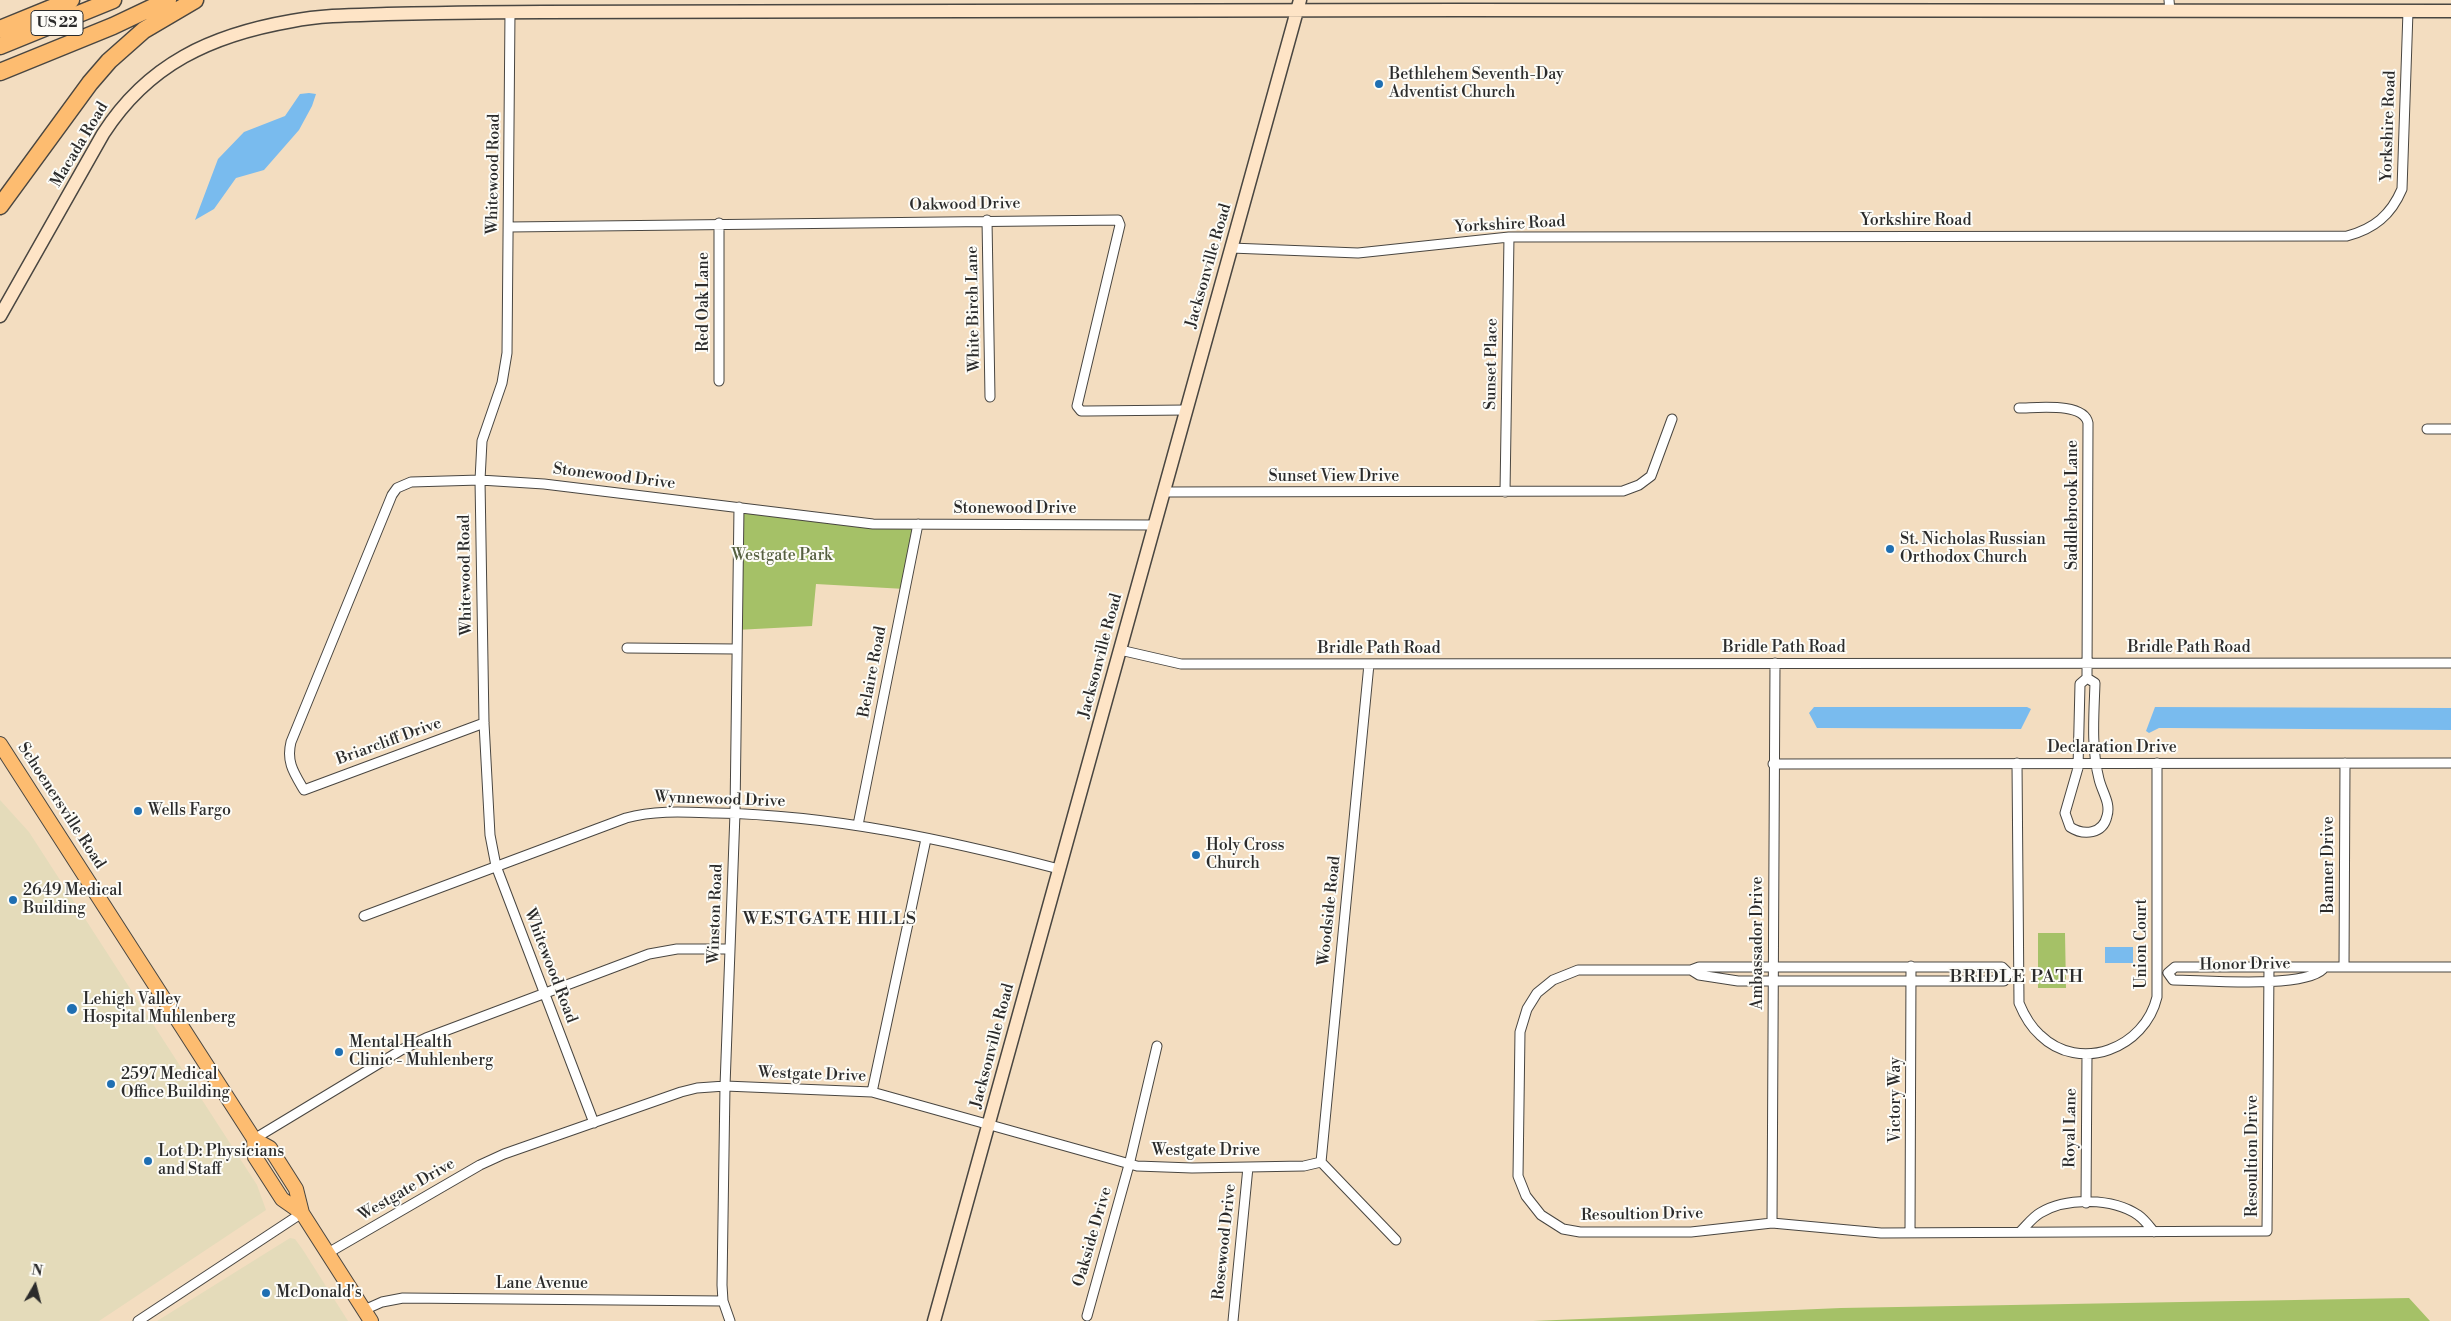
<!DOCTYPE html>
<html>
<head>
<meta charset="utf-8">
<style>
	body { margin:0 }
	#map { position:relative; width:2451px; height:1321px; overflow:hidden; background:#f3ddc0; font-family:"Libre Bodoni",serif }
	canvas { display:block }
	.north { position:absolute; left:10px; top:1261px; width:50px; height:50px; -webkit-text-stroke:4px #fdfcf7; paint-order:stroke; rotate:8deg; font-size:14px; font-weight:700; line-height:20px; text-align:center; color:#2b2b2b }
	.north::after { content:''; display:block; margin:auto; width:18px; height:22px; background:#2b2b2b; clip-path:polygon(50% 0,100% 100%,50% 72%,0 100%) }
</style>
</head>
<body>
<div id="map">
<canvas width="2451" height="1321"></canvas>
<div class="north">N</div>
</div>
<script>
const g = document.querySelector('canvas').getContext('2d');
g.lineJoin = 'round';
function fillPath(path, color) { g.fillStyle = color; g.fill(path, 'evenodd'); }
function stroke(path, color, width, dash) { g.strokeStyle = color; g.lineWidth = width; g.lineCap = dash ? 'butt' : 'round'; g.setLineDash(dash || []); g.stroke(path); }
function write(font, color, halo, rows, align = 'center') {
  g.font = font + ' "Libre Bodoni",serif'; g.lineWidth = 4; g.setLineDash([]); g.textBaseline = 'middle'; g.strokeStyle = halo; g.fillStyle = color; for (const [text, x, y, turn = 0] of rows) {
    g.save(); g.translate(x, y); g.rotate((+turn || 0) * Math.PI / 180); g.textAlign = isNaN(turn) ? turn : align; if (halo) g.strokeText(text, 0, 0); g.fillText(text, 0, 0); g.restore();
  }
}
fillPath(new Path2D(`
	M0 800 29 832 257 1185 266 1210 99 1321H0Z
	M290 1238 295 1239 303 1250 348 1321H157Z`), '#e4dbba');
fillPath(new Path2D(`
	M739 507 918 524 905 589 816 584 812 626 736 630Z
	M2038 933H2065L2066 988H2038Z
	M2409 1298 2430 1321H1533L1841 1308Z`), '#a5c167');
fillPath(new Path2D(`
	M309 93 316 94 312 106 299 130 264 170 236 178 214 209 195 220 218 159 244 132 285 116 300 94Z
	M1814 707H2027L2031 709 2021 729 1826 728H1817L1809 713Z
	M2155 707 2451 708V730L2170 728H2159L2149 733 2146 731Z
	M2105 947H2133V963H2105Z`), '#79bbee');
const street = new Path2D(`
	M2169 0 2170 11
	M510 12 507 353 502 383 482 441 480 480 484 723 490 835 496 866 594 1123
	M987 220 990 397
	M509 227 1118 220 1120 225 1077 406 1081 411H1087L1186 410
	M1231 248 1358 253 1509 237 2347 236C2374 229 2391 215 2402 189L2408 11
	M719 381V223
	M2019 408C2037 408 2084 402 2088 423L2087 678 2080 684 2078 768 2065 813 2070 827C2084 836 2103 834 2107 816 2111 803 2102 792 2099 779 2091 748 2094 714 2095 683L2087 678
	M2427 429H2451
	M1163 492 1623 491 1639 485 1651 476 1672 419
	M1505 492 1509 237
	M627 648 736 649
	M1120 650 1181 664 2451 663
	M484 723 304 790C294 773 286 762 291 742L392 495 397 488 411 482 480 480 544 484 873 524 1154 525
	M2017 763 2019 1003C2024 1015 2031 1027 2040 1035 2080 1074 2145 1048 2157 997V763
	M1773 764 2451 763
	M858 825 918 524
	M364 916 626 818C655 810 685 812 716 813 832 815 947 840 1059 869
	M1699 967H2002L2009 974 2004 981H1738L1699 975 1691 970Z
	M2344 967 2345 763
	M2323 969C2303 989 2204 980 2173 980L2168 973 2175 967H2451
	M1691 970H1578L1553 980 1537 993 1527 1009 1520 1032 1518 1176 1526 1196 1541 1215 1563 1229 1580 1232H1691L1772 1223 1881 1233 2267 1231 2269 966
	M872 1092 926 839
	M254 1139 403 1049 426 1038 649 954 677 949H730
	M1321 1162 1369 664
	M1321 1162 1396 1240
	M2086 1203 2087 1054
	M1772 1223 1775 663
	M2021 1231C2027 1225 2033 1217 2040 1213 2067 1197 2113 1198 2138 1215 2145 1220 2149 1226 2154 1232
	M1910 1233 1911 966
	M328 1253 480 1165 504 1154 681 1092 697 1088 725 1086 872 1092 1137 1166 1192 1168 1304 1166 1321 1162
	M364 1310 382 1302 403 1298 723 1301
	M1087 1316 1129 1165 1157 1046
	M138 1321 302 1213
	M730 1321 723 1301 722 1285 725 1086 735 813 739 507
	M1233 1321 1248 1167`);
const secondary = new Path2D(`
	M0 316 103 134C148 64 211 35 292 21 323 15 356 15 387 14 439 13 491 12 543 12 683 12 823 11 963 11 1459 9 1955 11 2451 11
	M934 1321 1300 0`);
const primary = new Path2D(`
	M0 744 254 1139 270 1148 296 1189 302 1213 371 1321
	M254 1139 255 1157 282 1199 302 1213`);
const highway = new Path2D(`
	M0 29 71 0
	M0 46 113 0
	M0 72 113 26 168 0
	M0 206 90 83 109 61 144 30 195 0`);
stroke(street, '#494641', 11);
stroke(secondary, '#494641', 15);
stroke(primary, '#494641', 16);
stroke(highway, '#494641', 19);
stroke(street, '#fff', 9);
stroke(secondary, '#fee4c6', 12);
stroke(primary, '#fdbc70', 14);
stroke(highway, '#fdbc70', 16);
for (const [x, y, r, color] of [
	[1379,84,5,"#1f6fb2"],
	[1890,549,5,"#1f6fb2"],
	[138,811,5,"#1f6fb2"],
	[1196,855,5,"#1f6fb2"],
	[13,900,5,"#1f6fb2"],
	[72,1009,6,"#1f6fb2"],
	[339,1052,5,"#1f6fb2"],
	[111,1084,5,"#1f6fb2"],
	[148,1161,5,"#1f6fb2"],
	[266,1293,5,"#1f6fb2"]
]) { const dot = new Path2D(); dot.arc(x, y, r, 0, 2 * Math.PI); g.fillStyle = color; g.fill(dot); stroke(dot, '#fdfcf7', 2); }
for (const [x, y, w] of [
	[57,23,52]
]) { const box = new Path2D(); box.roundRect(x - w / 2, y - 12.5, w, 25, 4); g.fillStyle = '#fdfcf7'; g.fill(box); stroke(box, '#2b2b2b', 1); }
write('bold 15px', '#2b2b2b', null, [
	["US 22",57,23]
]);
write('16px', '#2b2b2b', '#fdfcf7', [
	["Bethlehem Seventh-Day",1389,75],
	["Adventist Church",1389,93],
	["St. Nicholas Russian",1900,540],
	["Orthodox Church",1900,558],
	["Wells Fargo",148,811],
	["Holy Cross",1206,846],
	["Church",1206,864],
	["2649 Medical",23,891],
	["Building",23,909],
	["Lehigh Valley",83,1000],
	["Hospital Muhlenberg",83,1018],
	["Mental Health",349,1043],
	["Clinic - Muhlenberg",349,1061],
	["2597 Medical",121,1075],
	["Office Building",121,1093],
	["Lot D: Physicians",158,1152],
	["and Staff",158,1170],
	["McDonald's",276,1293]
], 'left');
write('16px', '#2b2b2b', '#fdfcf7', [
	["Yorkshire Road",2389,126,-88],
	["Macada Road",80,145,-59],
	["Whitewood Road",494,174,-89],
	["Oakwood Drive",965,205,-1],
	["Yorkshire Road",1916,221],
	["Yorkshire Road",1510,225,-3],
	["Jacksonville Road",1209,266,-74],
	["Red Oak Lane",704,302,-90],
	["White Birch Lane",974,309,-91],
	["Sunset Place",1492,364,-89],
	["Stonewood Drive",614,477,7],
	["Sunset View Drive",1334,477],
	["Saddlebrook Lane",2073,505,-90],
	["Stonewood Drive",1015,509],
	["Whitewood Road",466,575,-91],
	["Bridle Path Road",1784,648],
	["Bridle Path Road",2189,648],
	["Bridle Path Road",1379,649],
	["Jacksonville Road",1101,656,-75],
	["Belaire Road",873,672,-79],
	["Briarcliff Drive",389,742,-20],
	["Declaration Drive",2112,748],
	["Wynnewood Drive",720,800,2],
	["Schoenersville Road",61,806,57],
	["Banner Drive",2329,865,-90],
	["Woodside Road",1330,911,-84],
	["Winston Road",716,914,-88],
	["Ambassador Drive",1758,943,-90],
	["Union Court",2142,944,-90],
	["Honor Drive",2245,965,-1],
	["Whitewood Road",550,966,69],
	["Jacksonville Road",993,1046,-75],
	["Westgate Drive",812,1075,2],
	["Victory Way",1896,1100,-90],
	["Royal Lane",2071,1128,-89],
	["Westgate Drive",1206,1151],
	["Resoultion Drive",2253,1156,-90],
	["Westgate Drive",407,1190,-30],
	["Resoultion Drive",1642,1215,-1],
	["Oakside Drive",1093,1237,-74],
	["Rosewood Drive",1225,1242,-84],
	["Lane Avenue",542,1284]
]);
write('16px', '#566040', '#fdfcf7', [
	["Westgate Park",782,556]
]);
g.letterSpacing = '1px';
write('18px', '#2b2b2b', '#fdfcf7', [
	["WESTGATE HILLS",830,920],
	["BRIDLE PATH",2017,978]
]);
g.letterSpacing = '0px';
</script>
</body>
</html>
